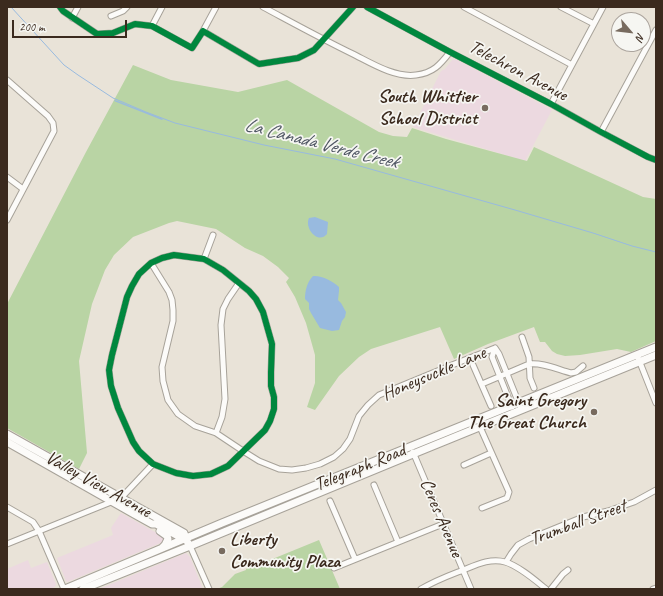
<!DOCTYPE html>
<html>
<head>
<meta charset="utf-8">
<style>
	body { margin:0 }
	#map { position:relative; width:663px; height:596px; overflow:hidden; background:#e9e3d8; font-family:Caveat,sans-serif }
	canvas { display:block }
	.frame { position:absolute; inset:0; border:8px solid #3b2a1e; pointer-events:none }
	.north { position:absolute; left:611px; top:12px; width:40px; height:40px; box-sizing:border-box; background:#f6f6f2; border:1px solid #aba49d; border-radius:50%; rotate:118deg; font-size:11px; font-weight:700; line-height:16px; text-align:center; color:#3b2a1e }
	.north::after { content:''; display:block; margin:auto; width:14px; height:18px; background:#786b5f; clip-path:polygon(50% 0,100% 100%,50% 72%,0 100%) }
	.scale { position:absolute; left:12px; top:20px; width:115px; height:18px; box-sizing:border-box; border:2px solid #3b2a1e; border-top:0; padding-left:5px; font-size:12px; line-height:14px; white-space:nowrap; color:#3b2a1e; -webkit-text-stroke:3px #f6f6f2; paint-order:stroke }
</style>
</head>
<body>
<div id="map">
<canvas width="663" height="596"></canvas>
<div class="frame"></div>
<div class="north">N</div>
<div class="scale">200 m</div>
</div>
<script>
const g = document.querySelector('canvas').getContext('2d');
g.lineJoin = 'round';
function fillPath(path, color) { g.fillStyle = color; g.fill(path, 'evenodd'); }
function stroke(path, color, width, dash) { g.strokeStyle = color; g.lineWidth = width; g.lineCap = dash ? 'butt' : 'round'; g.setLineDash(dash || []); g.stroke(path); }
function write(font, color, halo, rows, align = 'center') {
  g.font = font + ' Caveat,sans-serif'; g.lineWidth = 3.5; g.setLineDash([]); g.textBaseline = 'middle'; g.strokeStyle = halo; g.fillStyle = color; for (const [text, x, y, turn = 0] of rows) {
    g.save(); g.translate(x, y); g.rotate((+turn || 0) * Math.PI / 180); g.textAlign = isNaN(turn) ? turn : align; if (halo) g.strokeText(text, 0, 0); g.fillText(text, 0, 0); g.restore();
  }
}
fillPath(new Path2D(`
	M453 59 457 60 552 110 525 161 413 127 441 71 445 69Z
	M121 513 162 536 164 539 163 542 70 581 67 582 66 581 57 558 113 535 111 528Z
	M186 553 190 557 203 589H99Z
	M28 560 31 568 47 562 56 584 55 587 50 589H7V569Z`), '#ecd9e0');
fillPath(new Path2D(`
	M133 65 171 80 238 92 287 80 379 132 393 136 407 137 412 128 446 139 527 161 534 147 643 197 656 199V341L631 352 617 349 580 355 565 356 557 354 552 351 545 342H540L534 327 488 344 454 359 440 327 371 349 359 357 339 376 315 410 307 407 315 383V355L306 323 295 297 286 282 289 278 278 267 263 256 245 248 216 229 177 221 169 223 133 237 114 255 105 270 92 304 79 361 87 453 79 469 7 428V304L86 152Z
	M319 540 340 589H217L222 587 235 574 246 570V569L270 560Z`), '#b9d4a4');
fillPath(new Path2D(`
	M115 100 163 119 162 120 114 101Z
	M315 217 328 222 327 234C318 245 304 228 309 218Z
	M313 276C321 275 333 281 339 287V291L338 300 341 303 346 312 345 317 342 321 339 330 332 331 320 328 311 313 309 309V303L305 299C305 291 307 282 313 276Z`), '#98badf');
stroke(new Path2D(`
	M11 7 64 65 78 75 113 98 146 112 175 123 264 145 335 159 515 210 593 233 632 246 656 252`), '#98badf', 1);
const minor = new Path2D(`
	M60 7 63 11 97 34 113 33 135 24 152 26 192 48 203 31 259 64 298 58 314 50 353 7
	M263 7C293 23 322 39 353 54 371 63 395 78 416 75 433 73 440 65 450 52
	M367 7 450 52 551 104 601 132 648 157 656 160
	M464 7 572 65
	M561 7 594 24
	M111 16 123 11 127 7
	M72 18 78 7
	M152 26 162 7
	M203 31 216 7
	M7 80 48 116 53 123 54 131 7 220
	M551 104 603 7
	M601 132 656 30
	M7 177 23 189
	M174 255 204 259 223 270 249 291 256 299 263 312 272 344 271 372V386L274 397V409L270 421 265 430 228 466 211 474 193 476 176 473 153 464 139 451 133 442 118 408 111 386 109 370 112 355 127 297 132 286 139 274 151 263 162 258Z
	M204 259 213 235
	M151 263 169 292 172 300 173 310V321L162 367 163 381 168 400 178 414 195 426 216 433 243 451 259 461 279 469 292 470 306 468 320 464 334 457 343 449 350 439 359 416 368 405 379 395 452 365 495 348
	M522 337 529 357 530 378 534 388
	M495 348 492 357 512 407
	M495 348 499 354 520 406
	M637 355 656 403
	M473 365 491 406
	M482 384 529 364C542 362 559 370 571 373L576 372 583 366
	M480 427 509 492 507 498 482 508
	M216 433 222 417 225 399 221 325 223 309 228 299 239 283
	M413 452 471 589
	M464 465 491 453
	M374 485 398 542
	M330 501 355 559
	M7 507 33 522 39 531 64 589
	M7 544 121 498 153 464
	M190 546 209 589
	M506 562 511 554 518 545 529 539 583 517 608 511 634 502 656 490
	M334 568 443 524
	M421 589C433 582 445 577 458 572 472 567 489 557 505 562 519 566 535 580 546 589
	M551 589 563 574 568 570
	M653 589 656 588`);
const major = new Path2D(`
	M7 434 184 533 186 539 188 543
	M7 442 134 514 152 524H156L178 536 186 539
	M160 531 167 536 168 539 165 545 162 548
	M65 589 222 523 656 347
	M83 589 190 546 413 454 656 355`);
stroke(minor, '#a7a299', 7);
stroke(major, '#a7a299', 9);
stroke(minor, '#fcfbf9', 5);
stroke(major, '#fcfbf9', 7);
stroke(new Path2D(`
	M60 7 63 11 97 34 113 33 135 24 152 26 192 48 203 31 259 64 298 58 314 50 353 7
	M367 7 450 52 551 104 601 132 648 157 656 160
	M174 255 204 259 223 270 249 291 256 299 263 312 272 344 271 372V386L274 397V409L270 421 265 430 228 466 211 474 193 476 176 473 153 464 139 451 133 442 118 408 111 386 109 370 112 355 127 297 132 286 139 274 151 263 162 258Z`), '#00873e', 6);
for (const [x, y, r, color] of [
	[485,108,4,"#786b5f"],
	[594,412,4,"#786b5f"],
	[222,551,4,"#786b5f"]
]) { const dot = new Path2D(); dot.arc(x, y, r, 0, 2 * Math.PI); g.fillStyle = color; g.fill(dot); stroke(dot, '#f6f6f2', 1.5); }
write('19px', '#3b2a1e', '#f6f6f2', [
	["Telechron Avenue",518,71,28],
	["Honeysuckle Lane",434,374,-23],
	["Telegraph Road",360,468,-22],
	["Valley View Avenue",98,485,29],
	["Ceres Avenue",441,518,67],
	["Trumball Street",578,523,-20]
]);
write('bold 19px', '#3b2a1e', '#f6f6f2', [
	["South Whittier",477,97],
	["School District",477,119],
	["Saint Gregory",586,401],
	["The Great Church",586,423],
	["Liberty",230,540,"left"],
	["Community Plaza",230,562,"left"]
], 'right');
write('italic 20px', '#4f5663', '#f6f6f2', [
	["La Canada Verde Creek",321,144,14]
]);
</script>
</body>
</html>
